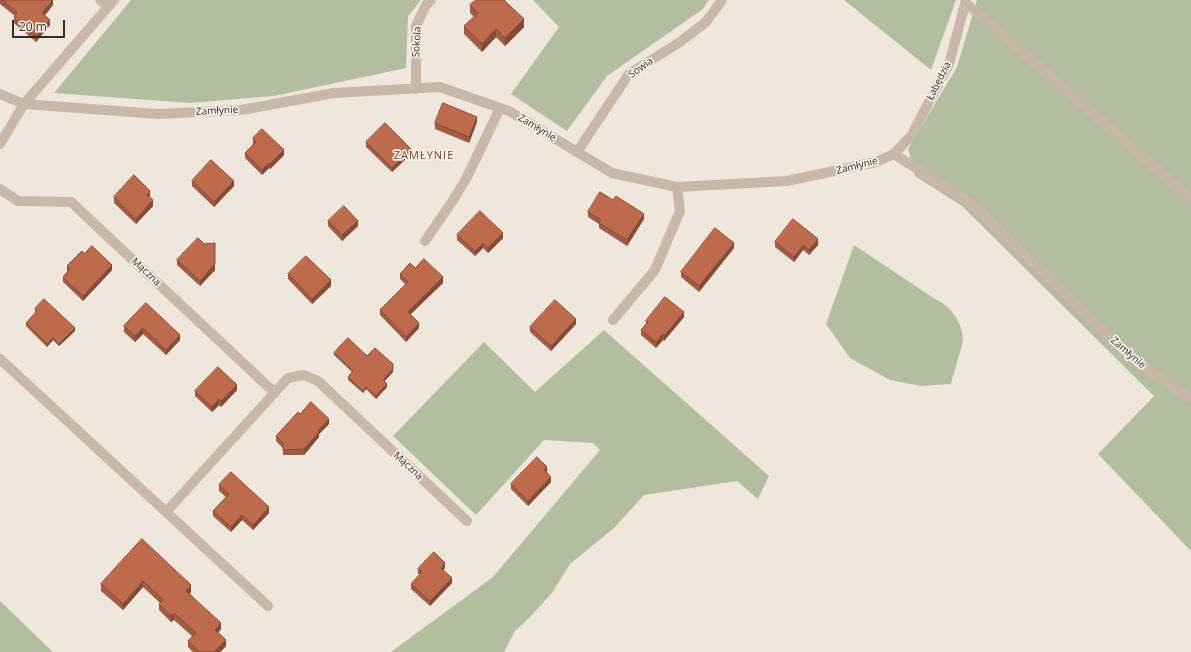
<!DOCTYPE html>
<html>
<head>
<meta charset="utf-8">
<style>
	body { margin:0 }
	#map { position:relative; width:1191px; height:652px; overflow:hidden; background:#f0e7dc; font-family:"Open Sans",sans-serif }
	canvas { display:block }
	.scale { position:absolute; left:12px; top:20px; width:53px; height:18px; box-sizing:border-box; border:2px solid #352d28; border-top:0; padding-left:5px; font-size:12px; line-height:14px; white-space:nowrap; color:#352d28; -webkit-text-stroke:3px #f8f1e8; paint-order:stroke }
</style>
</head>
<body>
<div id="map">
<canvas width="1191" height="652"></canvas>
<div class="scale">20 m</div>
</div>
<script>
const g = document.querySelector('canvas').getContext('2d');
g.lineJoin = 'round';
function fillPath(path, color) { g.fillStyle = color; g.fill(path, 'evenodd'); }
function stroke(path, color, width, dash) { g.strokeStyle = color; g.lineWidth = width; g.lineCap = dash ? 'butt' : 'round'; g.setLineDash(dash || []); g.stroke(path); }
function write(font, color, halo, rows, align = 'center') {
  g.font = font + ' "Open Sans",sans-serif'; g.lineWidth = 3.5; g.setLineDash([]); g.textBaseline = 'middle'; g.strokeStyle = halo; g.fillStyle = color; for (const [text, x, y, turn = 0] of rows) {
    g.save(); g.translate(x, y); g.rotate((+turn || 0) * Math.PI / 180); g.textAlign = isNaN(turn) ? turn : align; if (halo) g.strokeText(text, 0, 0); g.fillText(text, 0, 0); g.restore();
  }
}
fillPath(new Path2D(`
	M131 0H421L408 16 406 68 274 96 190 103 54 93Z
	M533 0H709L703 9 607 76 567 131 511 94 559 27Z
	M844 0H956L931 70Z
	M977 0H1191V551L1098 454 1154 396 962 206 915 176 908 149 957 67Z
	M854 245 935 299C949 304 962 322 963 338 963 345 953 375 951 384L921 386 890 380 850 358 826 324Z
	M604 330 769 476 758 499 737 481 644 495 614 528 570 564 552 593 529 618 515 631 504 652H391L493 577 600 450 593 443 544 440 476 515 393 436 484 342 535 392Z
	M0 601 53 652H0Z`), '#b2be9d');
stroke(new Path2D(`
	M100 0 108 7
	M966 3 1191 199
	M416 89V26L426 5 431 0
	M0 94 24 104 158 114 241 110 334 93 440 87 509 111 612 173 677 187 787 181 876 162 894 154 911 136 949 64 966 0
	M0 144 24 104 114 0
	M577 152 629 74 680 42 706 22 722 0
	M894 154 973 205 1132 359 1191 399
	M0 189 18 201 71 202 275 393
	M425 241 452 202 467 177 500 108
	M613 320 655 270 680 211 677 187
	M0 359 268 606
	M166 512 288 378 304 375 318 381 467 521`), '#c8b8a9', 10);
fillPath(new Path2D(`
	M0 0H53V5L44 16 50 25 36 42 14 23V18L15 16 0 4Z
	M470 5 524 27 505 46 496 37 482 52 464 34V26L474 17 470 13Z
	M477 122 469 143 435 129V123Z
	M253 138 284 155 270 169 269 168 262 175 245 158V153L253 144Z
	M366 142 411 154 392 172 366 147Z
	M192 181 234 186 214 207 192 186Z
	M150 196 149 197 153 206 136 224 114 203V197Z
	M588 212 644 219 627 246 599 228V224L588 217Z
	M328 221 358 226 342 241 328 226Z
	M457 235 503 238 488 253 483 248 475 256 457 240Z
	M775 242 818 245 809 255 803 250 794 262 775 247Z
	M734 248 699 292 681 277V272Z
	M84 254 112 270 83 301 63 282V277L67 272V266Z
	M177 260 215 270 200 286 177 265Z
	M415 268 443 283 410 314 419 328 406 342 380 315V310L406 285 400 279V274Z
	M288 274 331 286 312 304 288 279Z
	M146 303 180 340 166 355 143 334 135 342 124 332V326Z
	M35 309 75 331 59 346 53 340 47 347 26 326V323L36 313 35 311Z
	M684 317 664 341 663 340 656 348 641 335V330L646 324V321Z
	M576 324 551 351 530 332V327Z
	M334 353 367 356 393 372 384 381 387 387 376 399 366 389 363 393 348 380V377L352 372 334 355Z
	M237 390 221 407 219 405 212 412 195 396V391Z
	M300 414 329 424 319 434V437L304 455H283V448L276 441V436Z
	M546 472 551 482 528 506 511 489V484Z
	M219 485 269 513 253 530 242 520 231 532 213 516V511L226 497 219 491Z
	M142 539 191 592 190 594 221 629 218 633 226 646 220 652H193L188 647V641L192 636 174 620 171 622 159 610V604L160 603 143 587 123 610 101 591V584Z
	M445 568 443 570 452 583 430 606 411 589V584L420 575 418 574V569Z`), '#a35c42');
fillPath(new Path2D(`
	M53 0V5L42 19V13Z
	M524 19V27L505 46V38Z
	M50 20V25L36 42V36Z
	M496 29V37L482 52V44Z
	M477 117V122L469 143V137Z
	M411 149V154L392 172V168Z
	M284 150V155L270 169V164Z
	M269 163V168L262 175V170Z
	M234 181V186L214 207V202Z
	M150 191V196L147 200V195Z
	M153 200V206L136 224V219Z
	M644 214V219L627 246V240Z
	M358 221V226L342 241V235Z
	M503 233V238L488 253V248Z
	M818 239V245L809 255V250Z
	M483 243V248L475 256V251Z
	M734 243V248L699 292V286Z
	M803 245V250L794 262V257Z
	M215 264V270L200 286V281Z
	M112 265V270L83 301V296Z
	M443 277V283L408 317V312Z
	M331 280V286L312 304V299Z
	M684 312V317L664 341V336Z
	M576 319V324L551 351V346Z
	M419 323V328L406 342V337Z
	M75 328V331L59 346V344Z
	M143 328V334L135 342V336Z
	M663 334V340L656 348V342Z
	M180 335V340L166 355V350Z
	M53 338V340L47 347V344Z
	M393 369V372L383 383V380Z
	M387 384V387L376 399V396Z
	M237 385V390L221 407V401Z
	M366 387V389L363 393V391Z
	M219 399V405L212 412V407Z
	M329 419V424L319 434V437L304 455V449L318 431Z
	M547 467V472L544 475V470Z
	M551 477V482L528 506V501Z
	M269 507V513L253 530V525Z
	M242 515V520L231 532V527Z
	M445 563V568L441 573V568Z
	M452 578V583L430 606V601Z
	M143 581V587L123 610V604Z
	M191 585V592L186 597V591Z
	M174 613V620L171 622V616Z
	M221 623V629L215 636V630Z
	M226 640V646L220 652H214Z`), '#854b36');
const building = new Path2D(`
	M2 0H53L42 13 50 20 36 36 14 18 17 13Z
	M476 0H504L524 19 505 38 496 29 482 44 464 26 478 13 470 5Z
	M443 103 477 117 469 137 435 123Z
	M385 123 411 149 392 168 366 142Z
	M262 129 284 150 270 164 269 163 262 170 245 153 256 142 253 138Z
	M211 160 234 181 214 202 192 181Z
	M134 175 150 191 147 195 153 200 136 219 114 197Z
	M600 192 613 200 616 196 644 214 627 240 599 223 601 220 588 212Z
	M344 206 358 221 342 235 328 221Z
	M480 211 503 233 488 248 483 243 475 251 457 235Z
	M793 219 818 239 809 250 803 245 794 257 775 242Z
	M715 228 734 243 699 286 681 272Z
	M198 238 204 244 215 243V264L200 281 177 260Z
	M92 246 112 265 83 296 63 277 70 269 67 266 82 251 84 254Z
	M306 256 331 280 312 299 288 274Z
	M424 259 443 277 408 312 419 323 406 337 380 310 408 282 400 274 410 263 415 268Z
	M665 297 684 312 664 336 663 334 656 342 641 330 648 322 646 321Z
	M44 299 75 328 59 344 53 338 47 344 26 323 37 311 35 309Z
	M555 300 576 319 551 346 530 327Z
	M146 303 180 335 166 350 143 328 135 336 124 326Z
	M348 338 367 356 375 348 393 364V369L383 380 387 384 376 396 366 387 363 391 348 377 353 371 334 353Z
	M218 367 237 385 221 401 219 399 212 407 195 391Z
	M311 402 329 419 318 431 319 432 304 449 283 450V443L276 436 298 412 300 414Z
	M537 457 547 467 544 470 551 477 528 501 511 484Z
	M231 472 269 507 253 525 242 515 231 527 213 511 229 494 219 485Z
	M142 539 191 585 186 591 221 623 215 630 226 640 214 652H200L188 641 196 633 174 613 171 616 159 604 163 600 143 581 123 604 101 584Z
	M434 552 445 563 441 568 452 578 430 601 411 584 422 572 418 569Z`);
fillPath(building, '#be6b4d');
stroke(building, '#854b36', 1);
write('10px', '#352d28', '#f8f1e8', [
	["Sokola",417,42,-87],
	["Sowia",641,68,-36],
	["Łabędzia",939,81,-63],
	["Zamłynie",217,111,-3],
	["Zamłynie",537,128,31],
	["Zamłynie",857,166,-14],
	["Mączna",146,272,43],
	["Zamłynie",1128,353,41],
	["Mączna",408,466,43]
]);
g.letterSpacing = '1px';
write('11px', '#7f3e27', '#f8f1e8', [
	["ZAMŁYNIE",424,156]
]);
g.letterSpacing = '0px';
</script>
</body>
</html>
